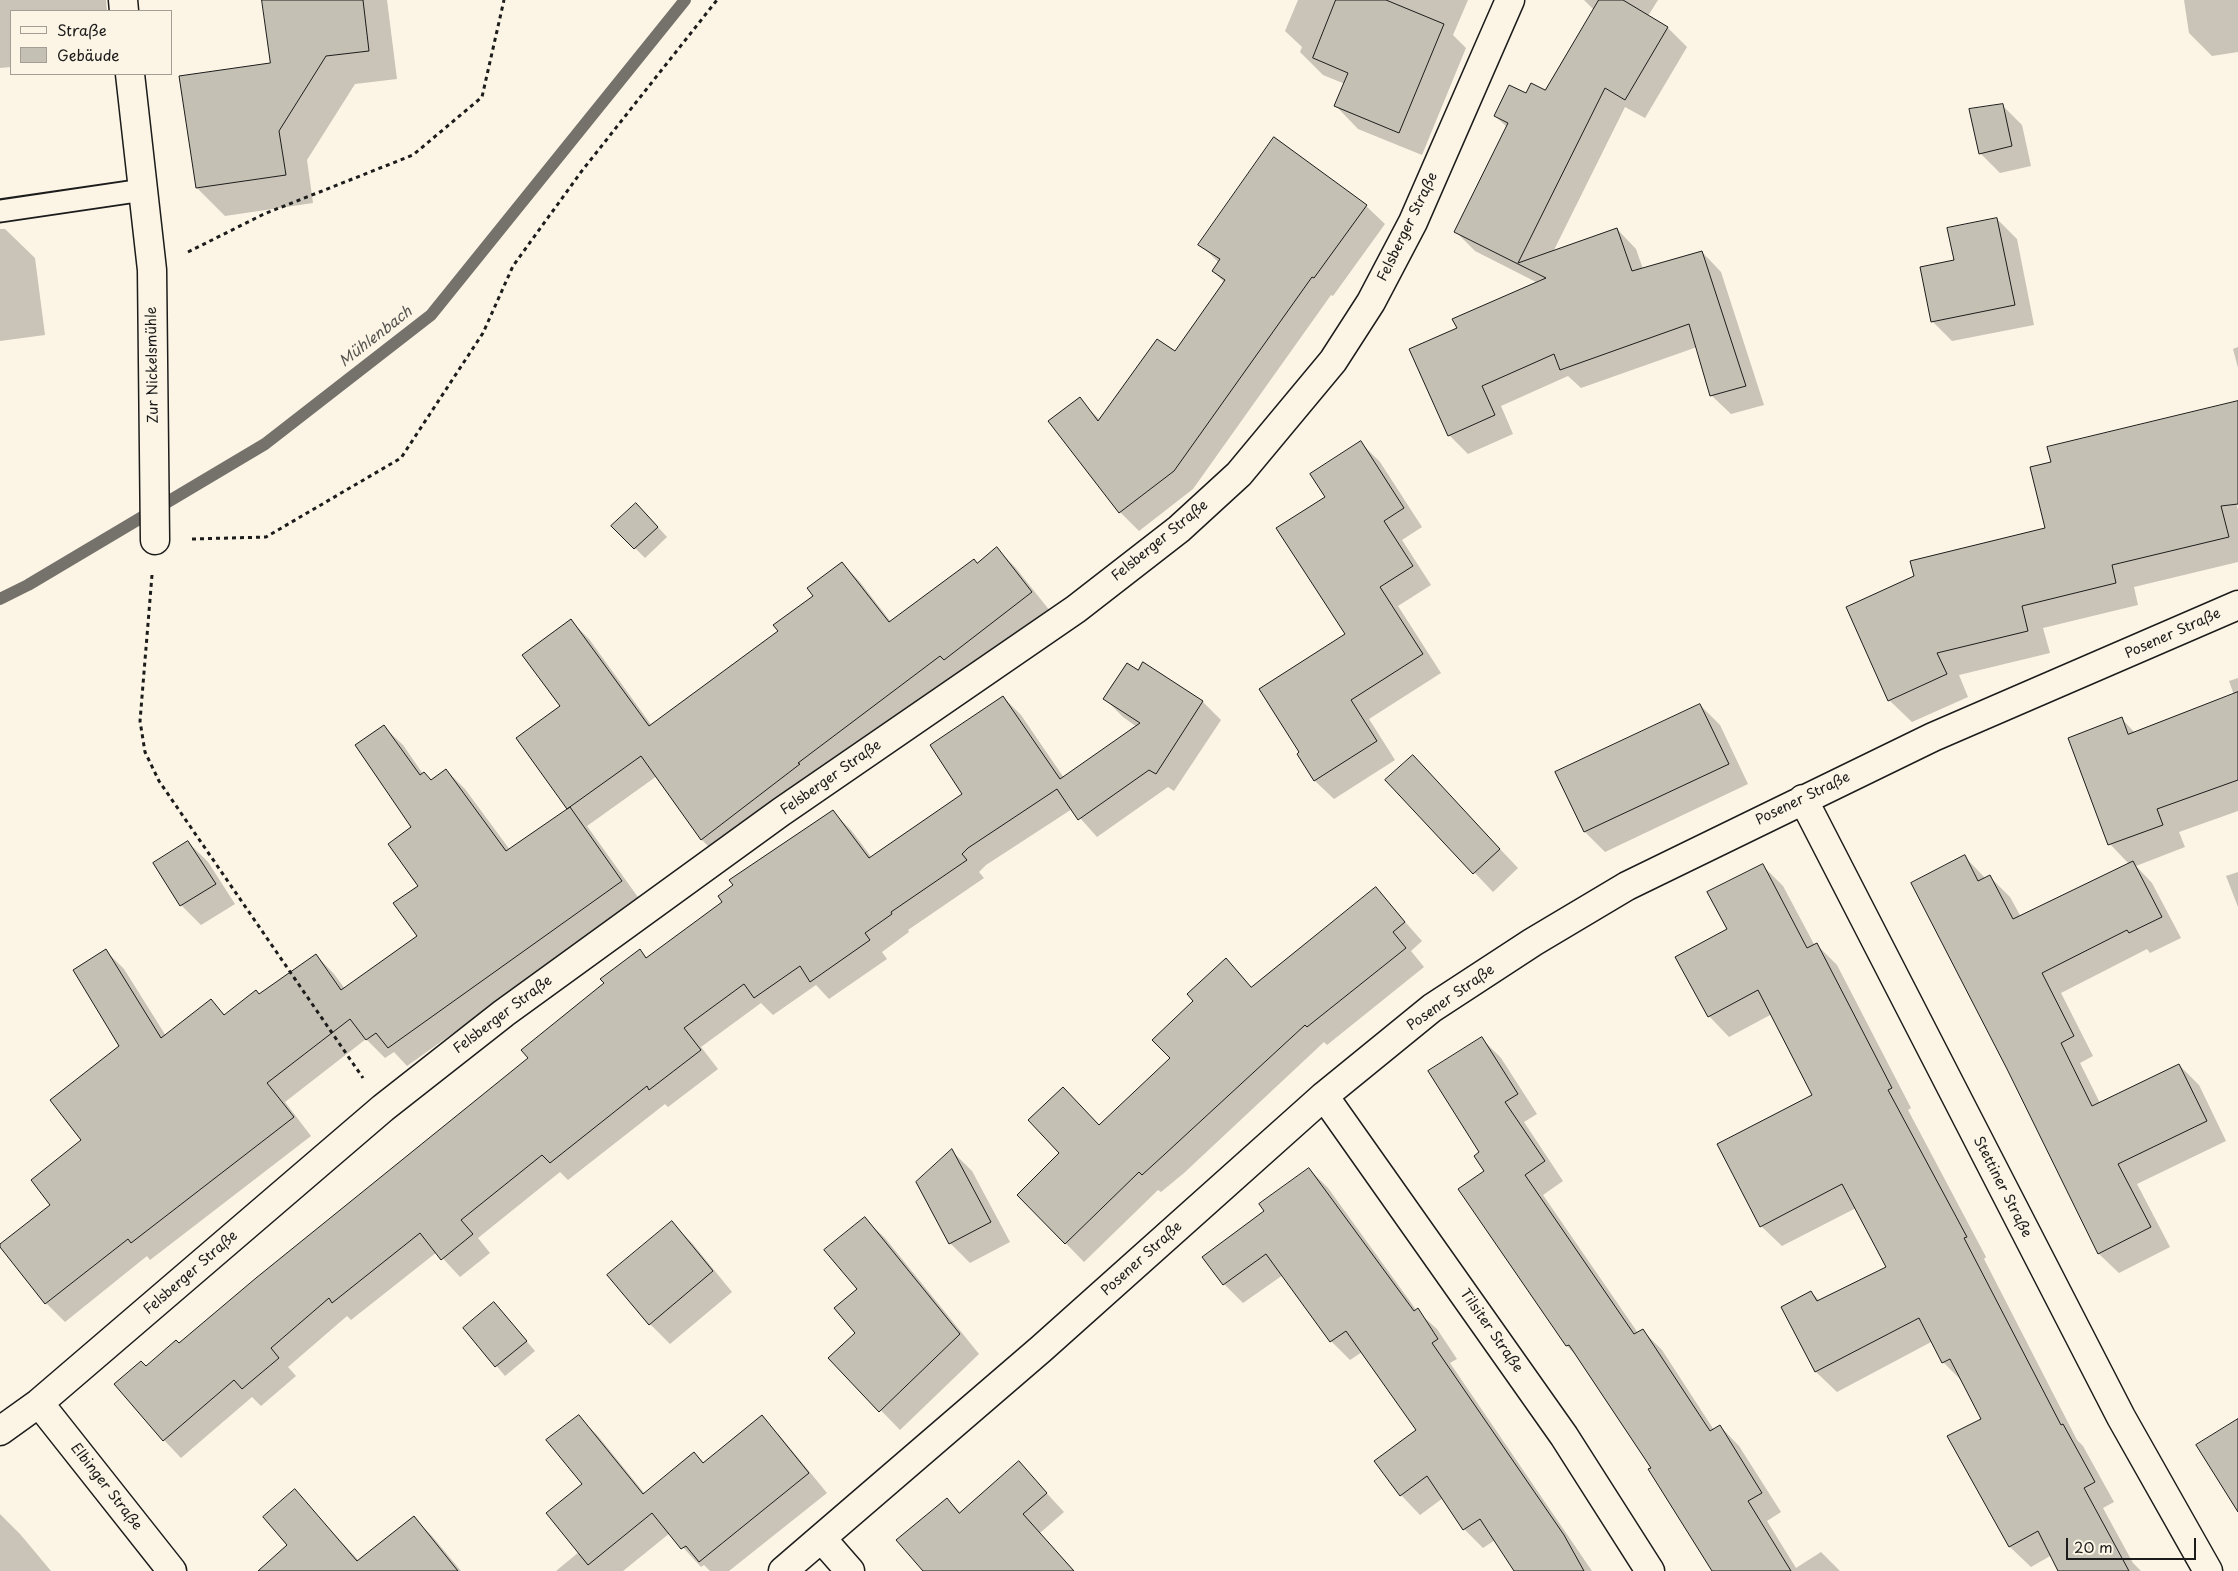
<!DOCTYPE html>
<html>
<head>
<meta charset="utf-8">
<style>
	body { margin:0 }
	#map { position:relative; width:2238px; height:1571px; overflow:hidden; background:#fcf5e5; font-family:"Playpen Sans",sans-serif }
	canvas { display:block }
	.legend { position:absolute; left:10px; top:10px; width:162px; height:65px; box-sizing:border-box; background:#fcf5e5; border:1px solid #a29e95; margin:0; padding:6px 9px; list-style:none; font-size:15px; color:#1c1c1c }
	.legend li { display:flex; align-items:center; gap:10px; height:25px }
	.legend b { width:25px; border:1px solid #a29e95 }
	.scale { position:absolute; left:2066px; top:1538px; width:130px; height:22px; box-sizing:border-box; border:2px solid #1c1c1c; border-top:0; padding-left:6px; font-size:15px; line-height:18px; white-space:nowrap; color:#1c1c1c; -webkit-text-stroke:4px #fcf5e5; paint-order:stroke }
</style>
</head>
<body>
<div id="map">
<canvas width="2238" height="1571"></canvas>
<ul class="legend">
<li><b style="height:6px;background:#fcf5e5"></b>Straße</li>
<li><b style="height:14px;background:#c4c0b3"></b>Gebäude</li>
</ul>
<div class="scale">20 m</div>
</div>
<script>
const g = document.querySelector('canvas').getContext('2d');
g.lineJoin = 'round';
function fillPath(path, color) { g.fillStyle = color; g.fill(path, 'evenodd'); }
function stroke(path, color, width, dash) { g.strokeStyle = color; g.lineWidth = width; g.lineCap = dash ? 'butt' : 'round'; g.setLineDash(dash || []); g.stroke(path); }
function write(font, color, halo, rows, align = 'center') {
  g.font = font + ' "Playpen Sans",sans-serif'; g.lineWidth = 5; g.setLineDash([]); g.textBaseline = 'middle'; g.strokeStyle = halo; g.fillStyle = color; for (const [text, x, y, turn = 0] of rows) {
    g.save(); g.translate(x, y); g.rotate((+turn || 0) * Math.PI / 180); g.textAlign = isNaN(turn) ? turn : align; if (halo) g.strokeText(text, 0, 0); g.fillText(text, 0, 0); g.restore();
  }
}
fillPath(new Path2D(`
	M0 0H106L107 11H11V67L0 68Z
	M263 0H387L397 79 355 84 307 160 313 203 225 216 197 188 272 64Z
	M1298 0H1468L1453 35 1466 48 1422 155 1358 129 1335 105 1345 84 1323 75 1300 52 1302 47 1285 31Z
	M1584 0H1658L1648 16 1668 28 1687 47 1645 118 1625 107 1553 252 1617 229 1636 249 1643 269 1702 252 1721 272 1764 405 1731 414 1711 395 1697 347 1581 388 1568 376 1501 406 1513 434 1468 454 1449 435 1458 329 1538 283 1475 251 1455 231 1507 127 1495 116 1527 95 1546 92 1594 10Z
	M2184 0H2238V52L2212 56 2189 33Z
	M2002 105 2022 125 2031 166 2000 173 1980 153Z
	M1366 206 1385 224 1333 296 1331 295 1193 489 1139 531 1120 512 1049 421 1079 399 1100 420 1175 353 1225 283 1213 271 1219 263 1200 244Z
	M1997 219 2017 239 2034 325 1952 341 1932 321 1955 261Z
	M0 229H5L35 258 45 335 0 341Z
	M2238 347V368L2233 349Z
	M2219 434 2238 510V562L2134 587 2138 605 2043 628 2050 653 1959 675 1968 697 1912 722 1889 700 2047 529Z
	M1361 443 1380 462 1422 527 1402 540 1431 585 1398 606 1441 673 1369 719 1395 760 1334 799 1315 781 1298 754 1347 634 1326 497Z
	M646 514 667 537 645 558 613 526Z
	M997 549 1015 567 1050 611 720 858 702 840 657 776 587 826 640 900 407 1066 394 1052 385 1058 366 1039 285 1102 311 1136 150 1260 147 1256 65 1322 46 1303 1 1246 52 1205 83 1140 121 1046 106 951 124 969 166 1036 211 1001 226 1016 259 996 316 955 334 974 345 989 419 936V886L413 828 384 727 403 745 423 774 432 781 446 770 465 789 510 850 569 809 518 738 562 707 571 621 589 639 652 726 780 632 842 563 860 582 891 622Z
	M1144 664 1203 702 1221 720 1174 791 1168 787 1097 837 1072 809 986 865 979 872 984 878 908 930 909 932 882 952 887 959 829 999 816 985 773 1015 761 1003 701 1047 718 1069 668 1107 665 1104 568 1180 560 1172 478 1238 490 1253 460 1277 437 1252 351 1320 347 1316 288 1367 296 1376 261 1406 252 1397 181 1458 164 1440 146 1368 179 1344 530 1059 640 951 647 958 724 902 833 812 851 830 872 858 964 794 1003 697 1021 715 1064 778 1137 727 1123 717 1105 699 1138 672Z
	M2238 678V811L2179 832 2185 847 2136 866 2152 883 2181 938 2150 953 2147 949 2061 993 2093 1056 2080 1063 2100 1103 2179 1065 2199 1085 2226 1141 2137 1184 2170 1247 2119 1273 2099 1254 1965 857 1986 879 1990 877 2010 897 2021 917 2129 864 2110 844 2070 739 2122 719 2135 733 2234 695 2229 681Z
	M1700 705 1720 725 1748 784 1605 852 1585 832 1557 773Z
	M1431 776 1518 868 1493 892 1387 780Z
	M188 842 208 862 235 904 201 925 181 905Z
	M1762 865 1783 886 1815 946 1817 945 1837 965 1911 1108 1908 1110 1986 1257 1984 1259 2077 1440 2083 1446 2114 1502 2103 1508 2133 1563 2141 1571H2086L2057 1552 2031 1567 2010 1547 1949 1436 1983 1420 1964 1383 1943 1362 1933 1341 1837 1392 1816 1372 1782 1307 1811 1292 1820 1301 1888 1267 1856 1208 1782 1246 1761 1226 1814 1096 1772 1014 1729 1037 1709 1016 1728 930Z
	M2238 872V907L2226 876Z
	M1376 889 1422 941 1411 951 1424 967 1327 1045 1324 1042 1184 1173 1161 1192 1158 1190 1084 1262 1019 1195 1099 1126 1171 1058 1195 1001 1225 960 1252 988Z
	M1482 1039 1501 1058 1537 1114 1524 1122 1563 1181 1543 1195 1638 1333 1642 1330 1662 1350 1714 1430 1720 1426 1739 1446 1781 1512 1767 1521 1796 1568 1821 1552 1840 1571H1713L1653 1468 1579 1358 1567 1346 1486 1172 1481 1152Z
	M952 1151 972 1171 1010 1242 970 1263 950 1243Z
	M1309 1169 1328 1188 1417 1311 1437 1329 1457 1359 1450 1363 1592 1571H1516L1495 1540 1483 1548 1464 1529 1443 1498 1420 1515 1401 1495 1417 1430 1362 1352 1350 1360 1331 1341 1283 1275 1243 1303 1224 1284 1266 1212Z
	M865 1219 885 1238 979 1354 900 1430 830 1358 857 1333Z
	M672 1223 692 1243 732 1292 670 1344 650 1324Z
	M494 1303 535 1351 505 1376 465 1328Z
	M579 1417 598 1436 645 1494 694 1454 704 1463 761 1417 780 1436 827 1493 729 1571H710L704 1565 701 1567 670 1533 623 1571H556L579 1552 583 1484Z
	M1019 1463 1064 1512 1040 1533 1074 1571H924L947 1499 961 1513Z
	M295 1491 359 1561 413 1517 432 1536 461 1571H260L289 1545Z
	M0 1514 20 1534 51 1571H0Z`), '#0003');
stroke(new Path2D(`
	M0 599 28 585 265 444 431 315 685 0`), '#75726c', 12);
const building = new Path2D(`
	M262 0H363L369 51 326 56 279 131 286 175 196 188 179 76 270 63Z
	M1336 0H1386L1444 24 1399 133 1334 106 1348 73 1313 58Z
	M1599 0H1623L1668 27 1625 100 1605 88 1518 263 1617 228 1632 271 1702 251 1746 386 1710 396 1689 324 1560 370 1554 354 1482 386 1495 415 1448 436 1409 349 1457 328 1452 319 1546 278 1454 232 1508 123 1494 116 1509 85 1526 93 1531 83 1545 90Z
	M2003 104 2012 146 1979 154 1969 109Z
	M1274 137 1367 205 1314 278 1312 277 1174 471 1119 513 1048 421 1080 397 1098 421 1157 339 1175 351 1225 280 1212 271 1220 259 1198 245Z
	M1997 218 2015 305 1931 322 1920 267 1954 260 1947 228Z
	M2238 401V504L2221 506 2229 537 2112 565 2116 583 2022 606 2028 631 1937 653 1947 674 1888 701 1846 607 1914 576 1910 561 2045 528 2030 467 2051 462 2047 447Z
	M1361 441 1404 508 1384 521 1413 566 1380 587 1423 654 1351 700 1377 741 1314 781 1297 754 1299 752 1259 689 1345 634 1276 528 1325 497 1310 474Z
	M636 503 658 527 634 549 611 526Z
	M997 547 1032 592 944 660 940 656 798 763 800 764 701 840 641 756 567 809 570 807 622 881 388 1048 376 1033 366 1040 350 1019 267 1083 294 1117 131 1243 128 1239 45 1304 0 1247V1244L50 1205 31 1180 81 1140 50 1100 119 1046 73 970 106 949 161 1038 211 999 224 1015 256 990 259 994 316 954 341 990 417 936 393 903 418 886 388 844 411 827 355 745 384 725 420 775 424 772 431 780 446 769 506 851 567 809 516 738 560 706 522 655 571 619 649 726 778 631 773 625 813 596 807 588 842 562 889 622 974 559 977 563Z
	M1143 662 1203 701 1156 774 1149 770 1078 820 1057 789 968 848 962 854 967 860 891 912 892 914 865 933 870 940 810 982 800 966 754 998 744 984 684 1028 701 1050 649 1090 647 1086 550 1163 542 1155 461 1220 473 1234 441 1260 420 1233 332 1303 329 1298 271 1348 279 1358 242 1389 234 1380 163 1441 114 1384 141 1361 146 1366 176 1340 179 1343 256 1278 528 1058 521 1050 604 983 600 979 640 949 646 958 722 902 718 896 733 885 729 880 833 810 869 858 962 794 930 745 1003 696 1060 779 1140 723 1103 699 1127 663 1138 670Z
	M2238 692V780L2157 809 2163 825 2108 845 2068 738 2122 717 2128 734Z
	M1700 704 1729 764 1584 832 1555 772Z
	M1413 755 1500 849 1473 874 1385 780Z
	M188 841 216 884 180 906 153 863Z
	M1965 855 1978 881 1990 875 2013 919 2133 861 2162 917 2129 933 2127 930 2042 973 2074 1036 2061 1043 2092 1106 2179 1064 2207 1121 2118 1164 2151 1227 2098 1254 2007 1069 1911 883Z
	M1763 864 1807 948 1817 943 1892 1088 1888 1090 1967 1237 1964 1238 2061 1425 2063 1424 2095 1482 2084 1488 2129 1571H2058L2038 1531 2009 1547 1947 1436 1981 1419 1950 1359 1942 1363 1919 1318 1815 1372 1781 1307 1811 1291 1817 1301 1886 1267 1842 1184 1760 1227 1717 1144 1812 1095 1758 990 1708 1017 1675 957 1727 929 1707 892Z
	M1376 887 1405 922 1393 932 1406 948 1307 1027 1305 1025 1165 1154 1142 1175 1139 1172 1065 1244 1017 1195 1059 1153 1028 1120 1063 1087 1099 1125 1170 1058 1152 1040 1193 1001 1187 994 1226 958 1251 987Z
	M1482 1037 1518 1094 1505 1102 1545 1161 1525 1175 1634 1334 1643 1329 1710 1431 1720 1425 1762 1493 1748 1501 1791 1571H1712L1648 1469 1651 1468 1569 1345 1566 1346 1458 1189 1484 1171 1474 1156 1479 1152 1428 1071Z
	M952 1149 991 1222 949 1244 916 1182Z
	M1309 1168 1414 1311 1418 1308 1438 1339 1432 1343 1564 1535 1584 1571H1514L1480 1519 1463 1530 1427 1476 1400 1496 1374 1461 1416 1430 1346 1331 1330 1342 1266 1254 1223 1285 1202 1257 1264 1211 1259 1204Z
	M865 1217 960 1334 879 1412 828 1358 855 1333 834 1308 857 1289 824 1250Z
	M672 1221 713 1271 649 1325 607 1275Z
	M494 1302 527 1341 495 1367 463 1328Z
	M579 1415 643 1494 694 1452 703 1463 762 1415 809 1473 699 1562 686 1546 681 1549 652 1513 588 1565 546 1513 582 1484 546 1440Z
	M2238 1419V1512L2196 1445Z
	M1019 1461 1047 1493 1023 1514 1074 1571H923L896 1540 947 1498 959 1513Z
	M295 1489 357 1561 414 1516 458 1571H258L287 1545 263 1517Z`);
fillPath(building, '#c4c0b3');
stroke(building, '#1c1c1c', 1);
const service = new Path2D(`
	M0 211 143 190`);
const minor = new Path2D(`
	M123 0 124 11
	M130 74 152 270 155 540
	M1803 799 2121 1417 2208 1571
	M1324 1096 1564 1436 1650 1571
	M39 1403 172 1571
	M0 1431 39 1403 383 1108 504 1013 781 812 1076 609 1179 529 1239 474 1333 361 1371 302 1413 222 1510 0
	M822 1539 850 1571
	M783 1571 1041 1349 1324 1096 1432 1008 1533 942 1627 886 1933 737 2238 605`);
stroke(service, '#1c1c1c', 25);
stroke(minor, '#1c1c1c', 31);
stroke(new Path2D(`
	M188 252 264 214 413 155 482 97 504 0
	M192 539 266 537 401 458 483 333 513 266 581 172 717 0
	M152 575 140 721 145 752 159 781 363 1078`), '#1c1c1c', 3, [4, 4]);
stroke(service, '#fcf5e5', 21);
stroke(minor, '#fcf5e5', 28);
write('14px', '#1c1c1c', '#fcf5e5', [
	["Felsberger Straße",1408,227,-64],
	["Zur Nickelsmühle",153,365,-91],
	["Felsberger Straße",1160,541,-39],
	["Posener Straße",2173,634,-24],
	["Felsberger Straße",831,778,-35],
	["Posener Straße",1803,799,-26],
	["Posener Straße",1451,998,-35],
	["Felsberger Straße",503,1015,-37],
	["Stettiner Straße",2002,1187,63],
	["Posener Straße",1142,1259,-42],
	["Felsberger Straße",191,1273,-41],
	["Tilsiter Straße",1491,1331,55],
	["Elbinger Straße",106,1487,52]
]);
write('italic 15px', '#575551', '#fcf5e5', [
	["Mühlenbach",376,337,-38]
]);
</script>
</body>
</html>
